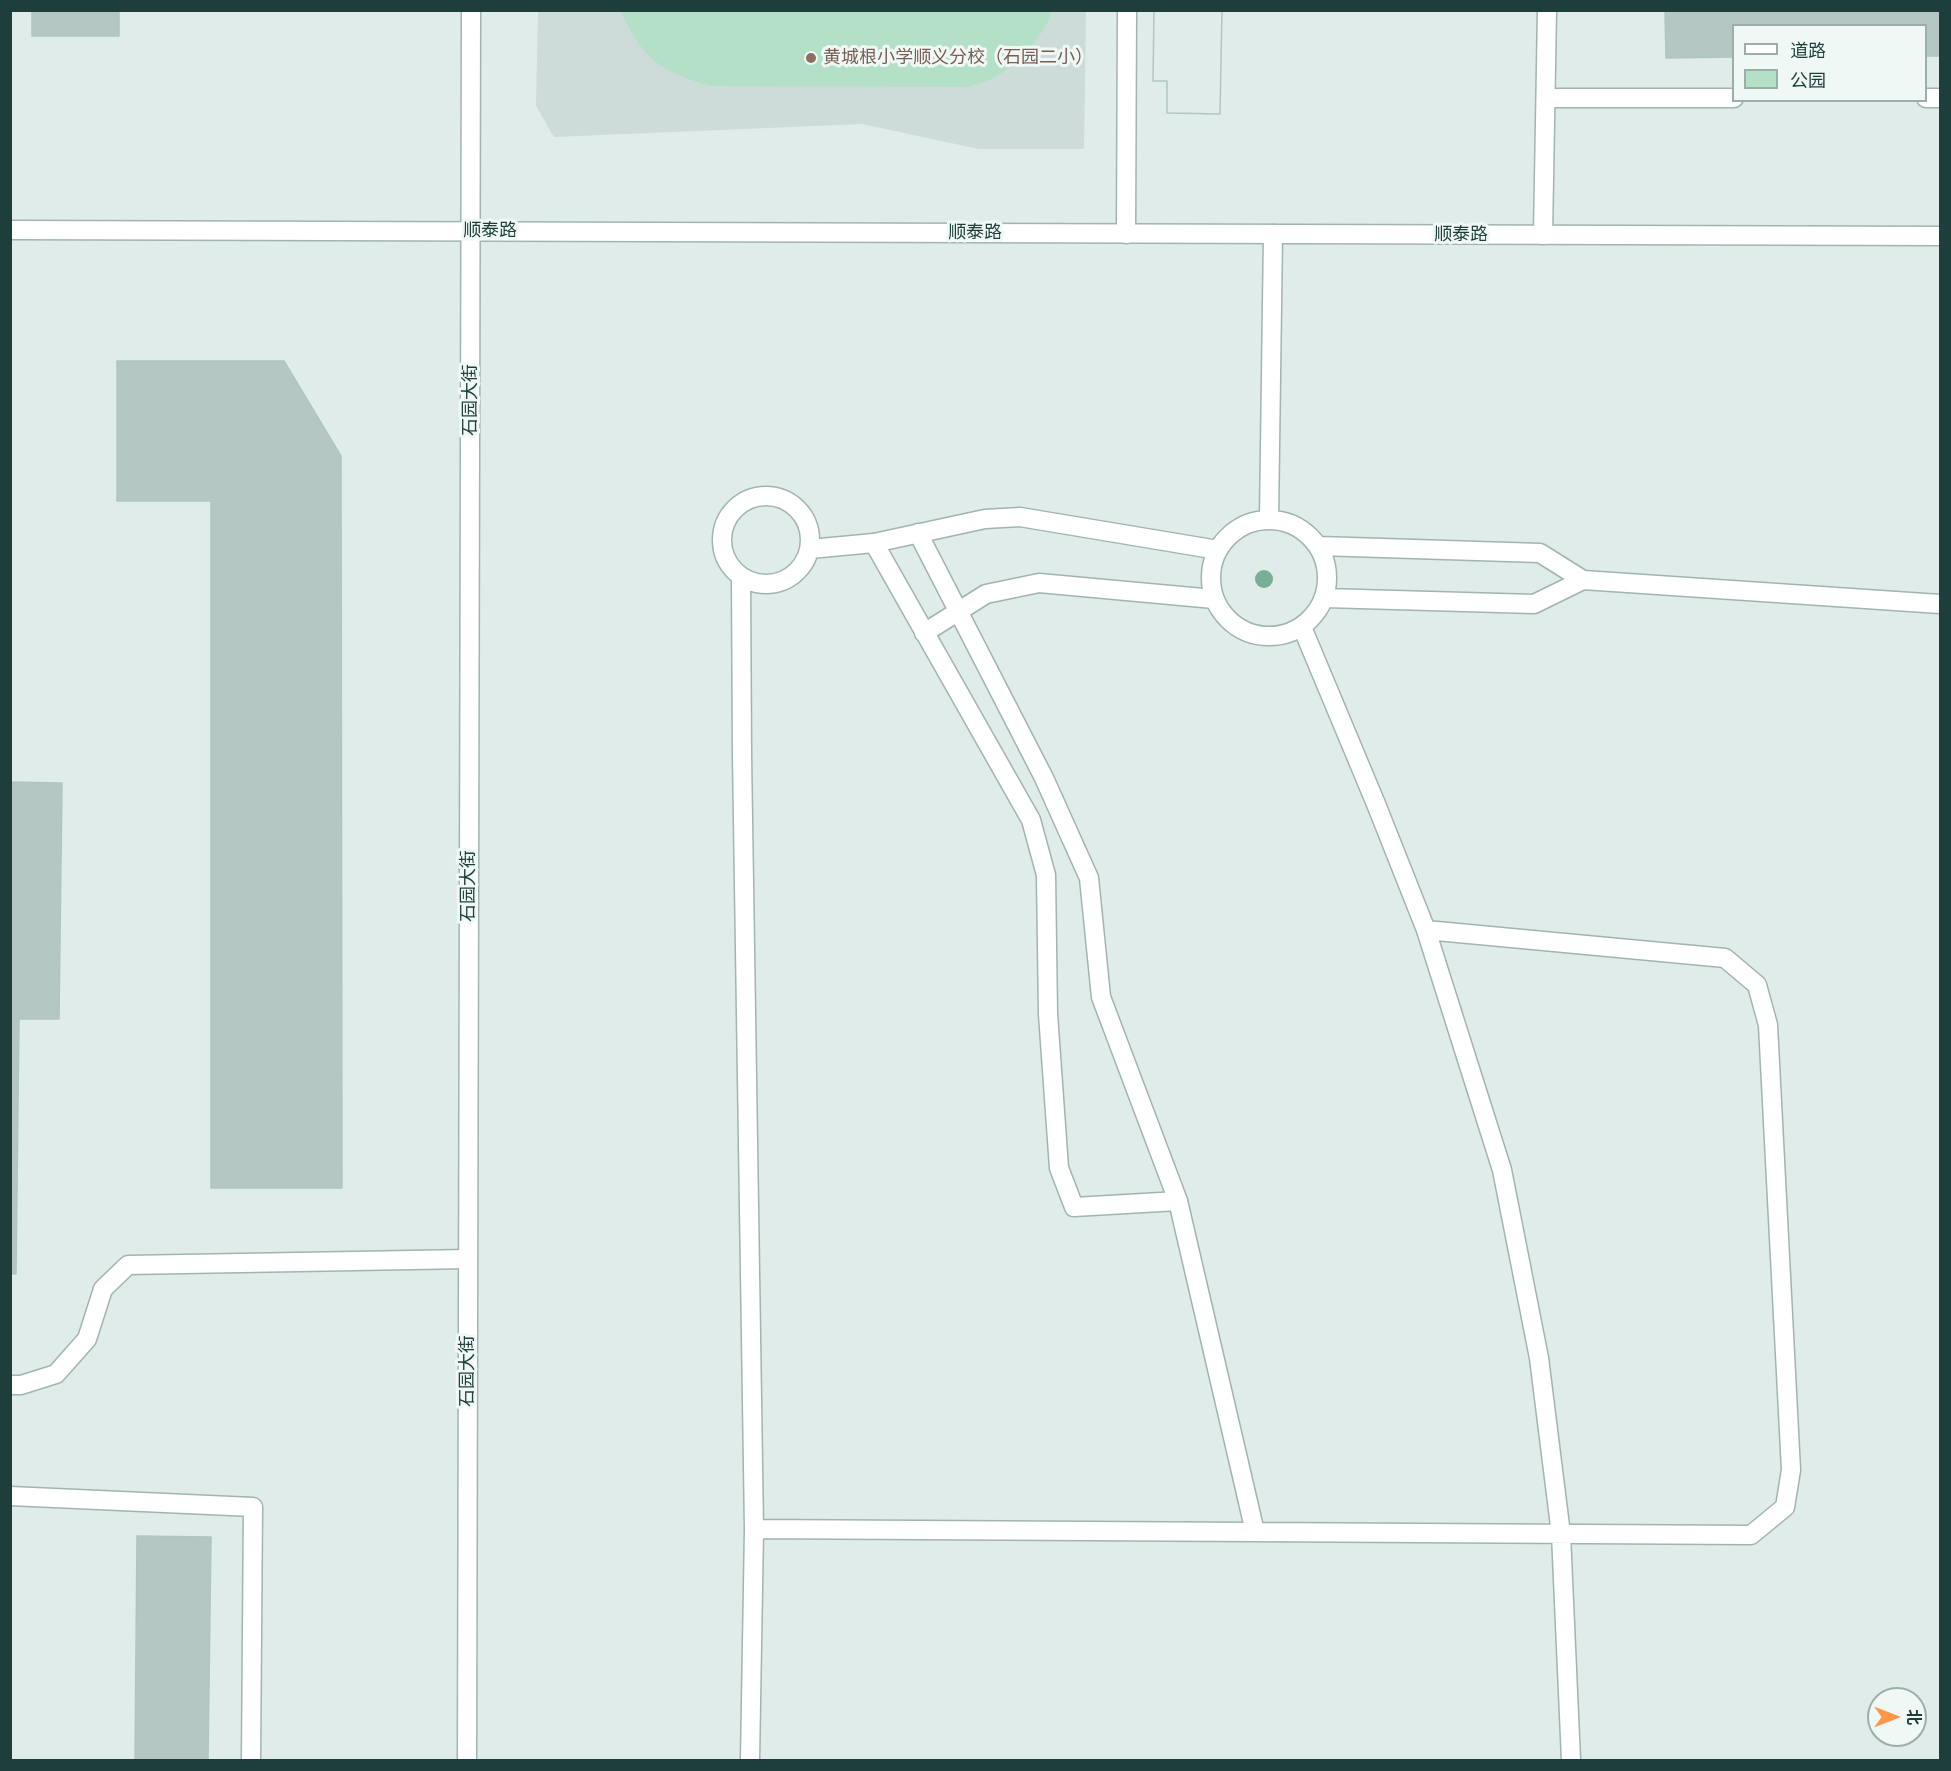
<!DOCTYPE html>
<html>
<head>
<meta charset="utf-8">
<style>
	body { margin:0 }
	#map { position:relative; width:1951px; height:1771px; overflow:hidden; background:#dfece9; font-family:Signika,"Noto Sans SC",sans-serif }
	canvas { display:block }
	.frame { position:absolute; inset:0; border:12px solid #1e3e3b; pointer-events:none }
	.legend { position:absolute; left:1732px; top:24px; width:195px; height:78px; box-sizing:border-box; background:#f0f8f5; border:2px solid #9caeab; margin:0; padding:8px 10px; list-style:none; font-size:18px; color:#1e3e3b }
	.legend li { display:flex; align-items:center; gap:12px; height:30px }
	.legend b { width:30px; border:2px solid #9caeab }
	.north { position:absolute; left:1867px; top:1687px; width:60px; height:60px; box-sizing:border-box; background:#f0f8f5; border:2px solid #9caeab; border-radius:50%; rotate:90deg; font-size:16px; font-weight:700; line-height:24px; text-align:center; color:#1e3e3b }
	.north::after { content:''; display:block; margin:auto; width:21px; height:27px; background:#ff974a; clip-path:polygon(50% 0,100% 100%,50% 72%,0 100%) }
</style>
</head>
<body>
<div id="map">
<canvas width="1951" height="1771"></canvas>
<div class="frame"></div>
<ul class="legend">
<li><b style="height:8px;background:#fff"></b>道路</li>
<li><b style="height:16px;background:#b5e0c8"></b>公园</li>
</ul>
<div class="north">北</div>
</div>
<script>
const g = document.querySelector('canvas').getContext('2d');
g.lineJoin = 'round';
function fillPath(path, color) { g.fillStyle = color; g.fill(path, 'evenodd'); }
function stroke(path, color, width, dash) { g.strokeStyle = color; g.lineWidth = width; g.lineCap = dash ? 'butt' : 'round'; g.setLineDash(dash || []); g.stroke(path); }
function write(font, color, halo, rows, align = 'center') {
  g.font = font + ' Signika,"Noto Sans SC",sans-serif'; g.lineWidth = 6; g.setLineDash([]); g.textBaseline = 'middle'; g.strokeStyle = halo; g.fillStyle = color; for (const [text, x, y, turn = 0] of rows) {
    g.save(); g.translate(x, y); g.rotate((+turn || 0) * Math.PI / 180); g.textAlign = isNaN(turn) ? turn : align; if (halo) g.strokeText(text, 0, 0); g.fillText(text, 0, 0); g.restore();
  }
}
fillPath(new Path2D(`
	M538 11H1086L1084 149H979L862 124 554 137 536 106Z`), '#cddcd8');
fillPath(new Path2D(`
	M620 11H1052C1046 34 1016 66 994 78 986 82 975 84 967 87L712 86C659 72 644 59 620 11Z`), '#b5e0c8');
const building = new Path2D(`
	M32 10H119V36H32Z
	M1154 10H1222L1220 114 1167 113V81H1153Z
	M1159 10H1222L1220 114 1167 113V81H1153L1154 11Z
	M1665 10H1940V56H1926V26H1734V57L1666 58Z
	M117 361H284L341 456 342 1188H211V501H117Z
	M10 782 62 783 59 1019H19L16 1274H10Z
	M137 1536 211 1537 208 1760H135Z`);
fillPath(building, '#b4c7c2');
stroke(building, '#b1c6c1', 1.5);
const service = new Path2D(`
	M1546 98H1734
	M1926 98H1940
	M1126 234 1127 10
	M874 543 1031 820 1046 875 1048 1014 1059 1168 1074 1207 1178 1201
	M924 633 986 594 1039 583 1214 599
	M10 1496 253 1507 251 1760`);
const minor = new Path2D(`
	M1543 235 1547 10
	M722 540a44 44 0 1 1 88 0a44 44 0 1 1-88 0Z
	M1269 519 1273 234
	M1211 578a58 58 0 1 1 116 0a58 58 0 1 1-116 0Z
	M918 533 1044 778 1089 878 1101 997 1178 1201 1255 1532
	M1319 546 1540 553 1583 580 1534 604 1325 598
	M810 549 874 543 985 519 1020 517 1218 550
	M741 577 742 755 754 1529 750 1760
	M1583 580 1940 604
	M1302 627 1376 804 1426 930 1502 1170 1539 1358 1561 1534 1571 1760
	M10 1385H21L56 1374 87 1339 103 1289 128 1265 468 1259
	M754 1529 1751 1535 1785 1507 1791 1470 1768 1025 1757 985 1725 958 1426 930`);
const tertiary = new Path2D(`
	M10 230 1940 236
	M467 1760 471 10`);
stroke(service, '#a1b4b1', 21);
stroke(minor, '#a1b4b1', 21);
stroke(tertiary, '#a1b4b1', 21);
stroke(service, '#fff', 18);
stroke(minor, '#fff', 18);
stroke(tertiary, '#fff', 18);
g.fillStyle = '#78ad97';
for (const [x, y] of [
	[1264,579]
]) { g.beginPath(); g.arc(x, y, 9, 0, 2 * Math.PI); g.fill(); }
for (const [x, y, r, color] of [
	[811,58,6,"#8d6e63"]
]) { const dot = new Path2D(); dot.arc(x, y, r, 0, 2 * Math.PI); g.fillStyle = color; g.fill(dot); stroke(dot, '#f0f8f5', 2); }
write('18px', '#785e54', '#f0f8f5', [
	["黄城根小学顺义分校（石园二小）",823,58]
], 'left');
write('18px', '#1e3e3b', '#f0f8f5', [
	["顺泰路",490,231],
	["顺泰路",975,233],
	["顺泰路",1461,235],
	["石园大街",471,400,-90],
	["石园大街",469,886,-90],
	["石园大街",468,1371,-90]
]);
</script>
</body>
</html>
